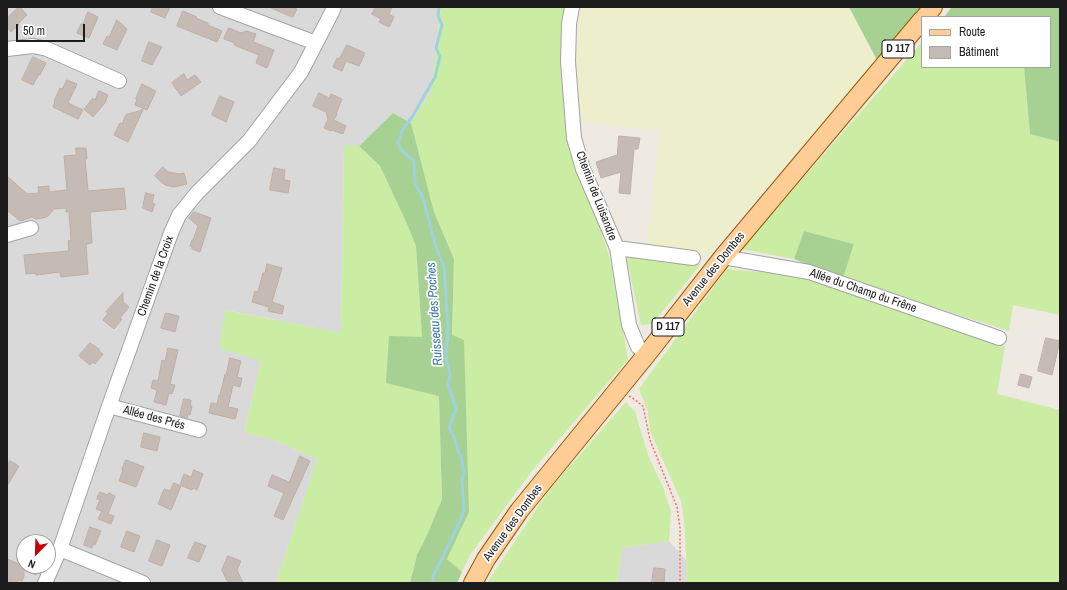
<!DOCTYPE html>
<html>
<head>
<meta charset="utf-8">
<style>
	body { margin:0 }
	#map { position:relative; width:1067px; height:590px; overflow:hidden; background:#eee9e1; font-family:"Archivo Narrow",sans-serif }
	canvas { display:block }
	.frame { position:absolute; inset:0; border:8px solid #1c1c1c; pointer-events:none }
	.legend { position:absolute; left:921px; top:16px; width:130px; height:52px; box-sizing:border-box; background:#fff; border:1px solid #a4a4a4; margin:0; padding:5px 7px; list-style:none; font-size:12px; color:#1c1c1c }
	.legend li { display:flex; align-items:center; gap:8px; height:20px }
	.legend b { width:20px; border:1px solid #a4a4a4 }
	.north { position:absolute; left:16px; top:534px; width:40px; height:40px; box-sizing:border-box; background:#fff; border:1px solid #a4a4a4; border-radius:50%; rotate:203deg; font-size:11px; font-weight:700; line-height:16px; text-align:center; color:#1c1c1c }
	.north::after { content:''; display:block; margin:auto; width:14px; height:18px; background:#c80007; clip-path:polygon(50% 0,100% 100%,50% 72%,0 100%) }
	.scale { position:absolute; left:16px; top:24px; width:69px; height:18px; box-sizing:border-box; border:2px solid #1c1c1c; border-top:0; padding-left:5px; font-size:12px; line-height:14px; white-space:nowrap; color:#1c1c1c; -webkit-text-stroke:3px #fff; paint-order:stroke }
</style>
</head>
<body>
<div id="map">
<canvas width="1067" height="590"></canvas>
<div class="frame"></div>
<ul class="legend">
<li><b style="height:5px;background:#ffcd95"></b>Route</li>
<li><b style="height:11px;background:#c6bbb4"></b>Bâtiment</li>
</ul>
<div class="north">N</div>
<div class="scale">50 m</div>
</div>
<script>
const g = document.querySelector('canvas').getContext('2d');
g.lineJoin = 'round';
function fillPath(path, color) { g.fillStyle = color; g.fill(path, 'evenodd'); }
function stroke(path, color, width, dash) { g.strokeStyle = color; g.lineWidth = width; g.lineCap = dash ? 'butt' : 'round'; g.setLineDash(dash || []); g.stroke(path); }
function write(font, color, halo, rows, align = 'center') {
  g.font = font + ' "Archivo Narrow",sans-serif'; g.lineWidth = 3.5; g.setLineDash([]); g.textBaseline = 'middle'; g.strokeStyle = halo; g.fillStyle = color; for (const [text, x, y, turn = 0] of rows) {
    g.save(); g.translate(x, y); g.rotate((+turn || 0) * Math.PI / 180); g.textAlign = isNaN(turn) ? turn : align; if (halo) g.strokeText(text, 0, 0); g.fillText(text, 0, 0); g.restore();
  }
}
fillPath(new Path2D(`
	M7 7H441L431 91 411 123 393 113 359 146H344L341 333 226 310 261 361 244 432 274 440 317 459 276 583H7ZM24 542H48V566H24Z
	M669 541 686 560 687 583H617L622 548Z`), '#dad9d9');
fillPath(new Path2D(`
	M581 7H849L877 60 708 255 647 247 660 131 582 121 574 79Z`), '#edeecb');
fillPath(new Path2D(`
	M441 7H571L561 77 568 136 596 216 610 259 628 359 531 472 470 555 462 572 447 559 469 512 466 433 452 335 454 259 434 212 411 123 431 91Z
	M922 42V67H1024L1030 134 1060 142V315L1013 305 1009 331 843 278 854 244 805 231 794 259 741 249Z
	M344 145 359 146 380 166 407 224 416 246 422 337 439 396 442 499 427 535 417 555 410 583H276L317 459 274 440 244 432 261 361 219 348 225 310 341 333Z
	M626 256H645L701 264 652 324 641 325Z
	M727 269 793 275 900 309 1005 346 997 394 1060 410V583H687C686 555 686 528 681 501L650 431 648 412 639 389Z
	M626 402 635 412 649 458 663 487 671 512 669 541 622 548 617 583H487L550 489Z`), '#caeca3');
fillPath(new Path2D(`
	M849 7H921L877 60Z
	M952 7H1060V142L1030 134 1024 67H1050V17H944Z
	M393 113 411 123 434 212 454 259 452 335 464 340 469 512 447 559 462 572 457 583H410L417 555 427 535 442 499 439 396 386 383 389 336 422 337 416 246 407 224 380 166 359 146Z
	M804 231 854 244 843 278 794 259Z`), '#a7d093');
stroke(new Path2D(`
	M433 583V577L458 525 464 511 462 480 464 473 461 456 458 451 455 439 449 428 456 409 448 384 450 374 446 358 448 329 444 267 436 247 423 198 415 183 414 161 400 149 398 142 403 129 412 117 435 77 440 57 436 48 442 25 438 16 439 7`), '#9ed2df', 3);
const building = new Path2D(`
	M19 7H20L27 15 18 24 19 25 11 32 7 27V18Z
	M153 7H170L165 18 151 12Z
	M269 7H291L297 9 293 17Z
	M376 7H392L389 14 394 17 389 27 379 22 381 19 372 14Z
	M183 11 197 17 196 18 208 23V25L222 31 217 42 177 26Z
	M88 12 98 17 89 38 77 33 81 24H83Z
	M117 20 127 29 117 50 103 44 107 36 109 37Z
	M229 28 241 33 246 31 256 34 253 42 274 50 267 68 256 63 259 55 234 45 235 43 224 39Z
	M149 42 162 47 152 65 142 61Z
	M347 45 365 53 359 66 346 61 342 71 333 67 337 58 339 59Z
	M33 57 46 63 40 75 39 74 33 85 22 80Z
	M184 74 187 80 195 75 201 82 181 96 172 83Z
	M67 80 77 84 68 103 83 110 78 119 53 107 55 102 54 101 60 88 62 89Z
	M142 84 156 91 147 110 135 105 137 99H136Z
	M99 91 108 95 105 103 93 117 84 109 93 98 95 100Z
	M319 93 329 98 331 94 342 99 336 114H337L334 120 346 126 343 134 332 130 331 131 324 128 328 119 326 112 313 106Z
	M220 96 234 102 226 122 212 115Z
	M143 110 128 142 114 135 120 123 122 124 126 115Z
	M619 136 640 138 638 149H634L630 194 619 193 621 172 601 178 596 162 617 155Z
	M76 148H86L87 159H85L88 191 124 188 126 209 90 212 92 243 86 244 88 274 61 277 60 272 36 275V273L26 274 24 255 69 251 68 241 71 240 69 212H66V208L54 209 48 216 43 218 36 219 32 217 20 221 7 210V176L27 194 39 193 38 187 49 186V192L67 190 64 156 76 155Z
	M163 167 168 172 179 174 184 173 187 184 174 187 165 185 155 176Z
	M274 168 285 170 284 180 290 181 288 193 270 190Z
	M146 193 154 195 152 203 155 204 152 212 143 208Z
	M194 212 211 218 200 252 192 249V247L190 246 192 240H193L198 226 189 218Z
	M267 264 282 268 272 302 284 306 282 314 268 311 269 307 252 302 255 291 258 292 263 273H265Z
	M123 293V302L129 307 120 318 122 319 114 329 103 320 108 313 106 312Z
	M166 313 179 316 175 332 161 328Z
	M1046 338 1060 341 1052 375 1038 371Z
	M90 343 99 349V351L103 354 95 364 93 362 90 365 79 356Z
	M168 348 178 350 170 384 175 385 172 394 169 393 166 405 154 402 157 390 151 388 153 380 158 381 162 360 165 361Z
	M230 358 241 361 237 377 242 378 240 387 233 385 228 407 238 409 235 419 209 413 211 403 217 404 219 395H220L225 374H226Z
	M1021 374 1032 377 1029 388 1018 385Z
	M184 399 191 400 190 406H192L190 415 188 414 187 418 180 416Z
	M144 433 160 437 157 451 141 447Z
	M300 456 310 461 283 520 274 516 284 493 268 486 272 475 289 482Z
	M126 460 144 467 136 487 119 481 123 470 122 469Z
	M10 461 19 466 7 486V466Z
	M194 470 203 474 197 490 193 488 192 490 180 485 184 474 191 477Z
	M174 483 181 486 171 510 158 504 164 489 170 491Z
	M100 492 108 495 109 493 115 496 108 514 114 516 111 524 98 519 102 511 96 509 100 500 97 499Z
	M90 527 101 531 95 545 93 544 92 548 84 545Z
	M127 531 140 536 134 552 121 547Z
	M157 540 170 545 162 566 149 561Z
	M195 542 206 546 199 562 188 558Z
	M228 556 241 561 237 570 243 583H228L222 570Z
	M7 559 24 566H39L36 575 24 570V576L22 581 18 580 16 583H13L7 580Z
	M654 568 665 569 664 583H652Z`);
fillPath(building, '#c6bbb4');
stroke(building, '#c0afa3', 1);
const minor = new Path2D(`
	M220 7 316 43
	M572 7 569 24 568 62 574 138 583 169 617 248 629 325 638 347 647 354
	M7 49 33 46 47 49 119 81
	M7 235 31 228
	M617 248 693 258
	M723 257 809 272 999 338
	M109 406 199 430
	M60 549 143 583
	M45 583 60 549 109 406 171 233 179 215 197 193 249 141 301 72 332 12 334 7`);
const major = new Path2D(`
	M925 17 933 7
	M473 583 486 559 519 511 647 354 723 257 922 20`);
stroke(minor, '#a3a3a3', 16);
stroke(major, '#945d00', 20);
stroke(new Path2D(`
	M629 396 634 399 643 406 650 440 677 507 680 528V583`), '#ff6b61', 1.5, [2, 2]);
stroke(minor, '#fff', 14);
stroke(major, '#ffcd95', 18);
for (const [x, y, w] of [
	[898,49,32],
	[668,327,32]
]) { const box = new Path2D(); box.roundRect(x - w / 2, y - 9, w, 18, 3); g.fillStyle = '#fff'; g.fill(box); stroke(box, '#1c1c1c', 1); }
write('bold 11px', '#1c1c1c', null, [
	["D 117",898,49],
	["D 117",668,327]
]);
write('12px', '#1c1c1c', '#fff', [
	["Chemin de Luisandre",596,196,69],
	["Avenue des Dombes",714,269,-51],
	["Chemin de la Croix",156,276,-70],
	["Allée du Champ du Frêne",863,291,19],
	["Allée des Prés",154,418,15],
	["Avenue des Dombes",513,523,-54]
]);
write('italic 13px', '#4179a8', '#fff', [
	["Ruisseau des Poches",435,314,-94]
]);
</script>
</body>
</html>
